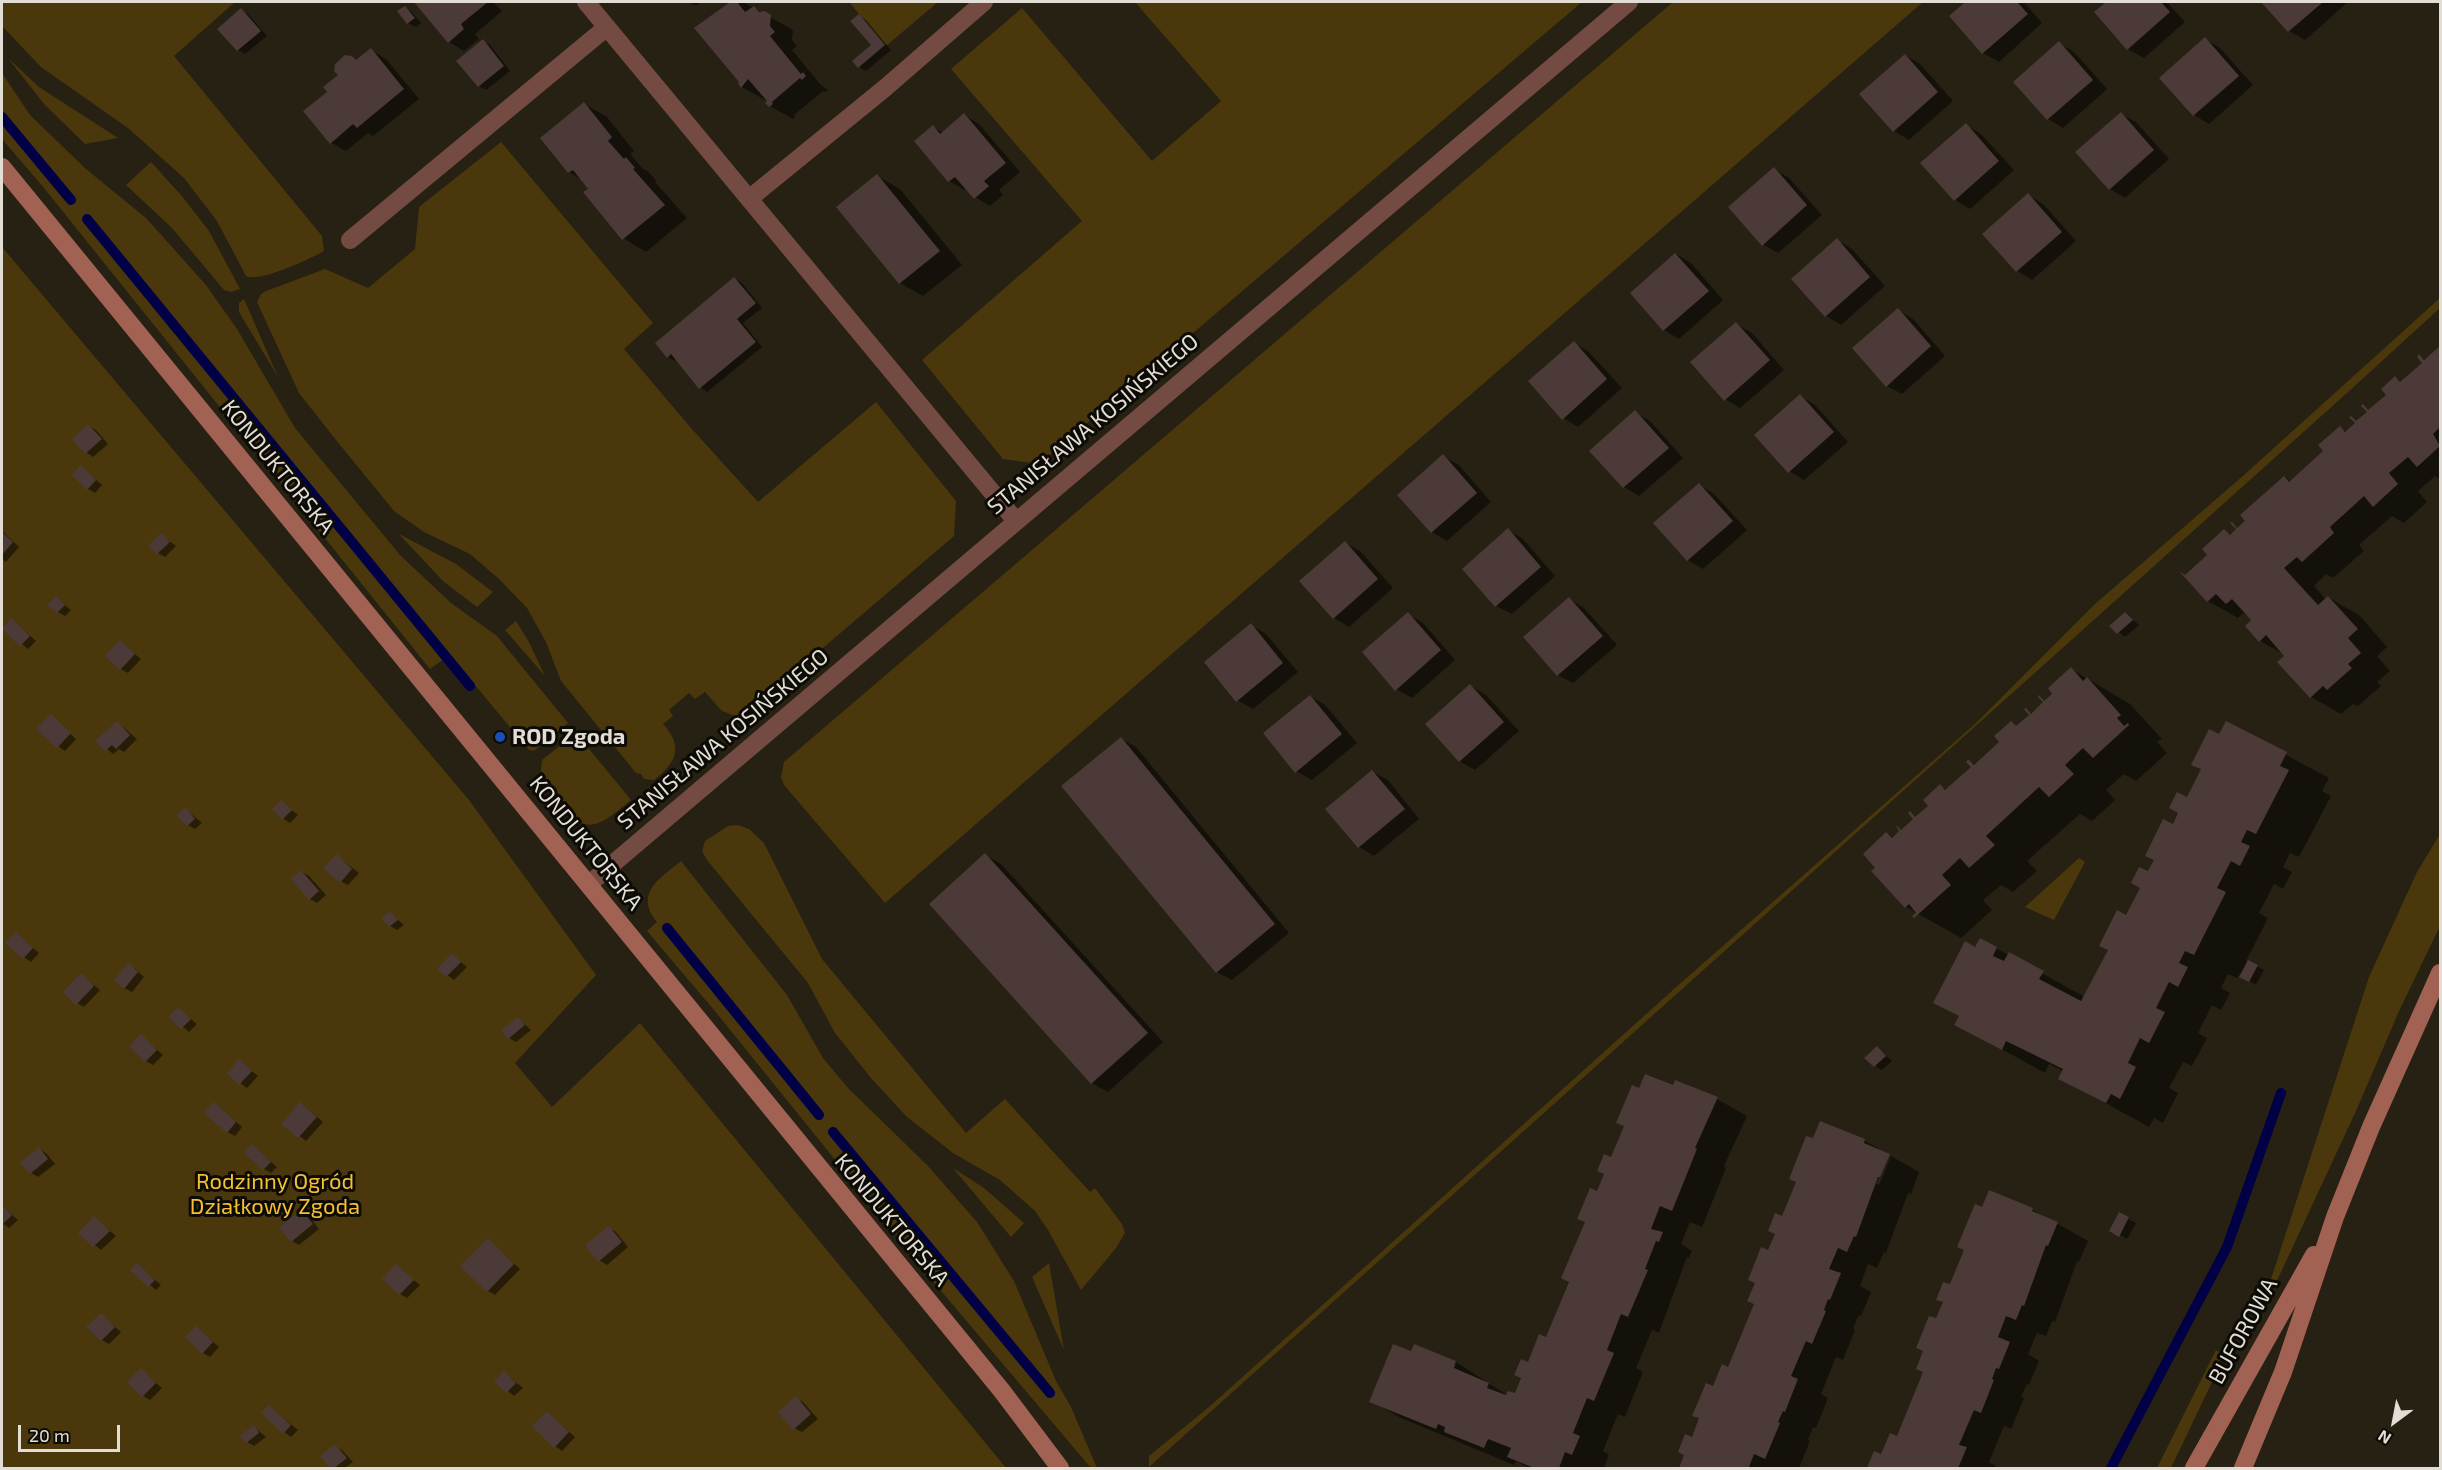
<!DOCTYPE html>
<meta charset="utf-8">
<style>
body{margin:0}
#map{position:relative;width:2442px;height:1470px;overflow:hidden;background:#272113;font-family:"Exo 2",sans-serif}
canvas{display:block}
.frame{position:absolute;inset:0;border:3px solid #e2ded5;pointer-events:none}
.north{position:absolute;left:2364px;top:1392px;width:60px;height:60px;-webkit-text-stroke:4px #0d0b06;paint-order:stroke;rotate:212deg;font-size:16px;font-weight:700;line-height:24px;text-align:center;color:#e2ded5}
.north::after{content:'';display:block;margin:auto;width:21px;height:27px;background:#e2ded5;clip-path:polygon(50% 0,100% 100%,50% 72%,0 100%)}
.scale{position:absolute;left:18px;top:1425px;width:102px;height:27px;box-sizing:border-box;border:3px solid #e2ded5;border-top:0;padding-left:8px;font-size:18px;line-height:21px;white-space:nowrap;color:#e2ded5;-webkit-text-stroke:4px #0d0b06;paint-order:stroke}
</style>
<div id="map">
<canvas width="2442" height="1470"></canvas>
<div class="frame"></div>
<div class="north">N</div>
<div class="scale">20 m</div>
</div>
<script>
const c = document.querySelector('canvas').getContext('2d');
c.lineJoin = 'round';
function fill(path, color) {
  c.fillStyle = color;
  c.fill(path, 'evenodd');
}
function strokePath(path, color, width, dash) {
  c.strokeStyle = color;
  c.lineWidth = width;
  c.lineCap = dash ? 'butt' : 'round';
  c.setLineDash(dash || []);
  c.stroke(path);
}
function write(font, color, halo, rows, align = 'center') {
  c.font = font + ' "Exo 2",sans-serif';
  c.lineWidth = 6;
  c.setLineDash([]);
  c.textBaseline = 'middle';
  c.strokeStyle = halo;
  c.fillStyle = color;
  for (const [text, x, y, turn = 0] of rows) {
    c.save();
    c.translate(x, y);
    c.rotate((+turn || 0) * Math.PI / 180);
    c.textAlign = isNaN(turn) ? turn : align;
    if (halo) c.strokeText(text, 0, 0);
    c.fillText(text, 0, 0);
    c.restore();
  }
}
const green = new Path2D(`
 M2,2h233l-61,54 148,180 2,15c-14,8 -65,32 -78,25l-29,-55 -33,-43 -56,-50 -87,-61 -39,-41z
 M849,2h89l-52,44z
 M1135,2h447l-543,462 -36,-5 -81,-99 160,-139 -131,-152 71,-61 130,153 69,-60z
 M1673,2h250l-1038,901 -101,-118 -3,-8 3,-15z
 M8,58l31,29 79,51 -33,6 -41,-40z
 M2,73l28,42 56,54 60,49 60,67 31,44 58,99 105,127 51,48 46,33 71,87 -34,28 -5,-1 -79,-95 -20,14 -386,-481 -42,-49z
 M501,142l152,181 -29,26 67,79 67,74 118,-100 80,99 -2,35 -213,182 -19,-7 -17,-19 -10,7 -6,-6 -20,17 4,6 -10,8c21,23 13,39 -9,56l-10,-1 -3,-5 -5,-1 -75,-92 -15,-39 -19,-34 -28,-29 -29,-25 -46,-22 -30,-21 -58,-71 -37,-47 -42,-91 4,-8 5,-3 59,-22 43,19 47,-39 4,-42z
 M151,162l30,33 28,36 31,58 -9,3 -7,-2 -52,-62 -46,-43z
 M2,247l467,553 127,175 -81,88 37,44 88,-84 366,445h-1004z
 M2440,298v10l-93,85 -1198,1074v-11l60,-49 465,-418 301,-265 120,-120 149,-129z
 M244,299l34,78 -39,-65v-9z
 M399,534l57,30 37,28 -16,15 -34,-26z
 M516,621l13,21 16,34 -40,-46z
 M576,733l55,67c-26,21 -43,40 -70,6 -4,-5 -11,-12 -14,-18 -3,-6 -1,-11 -6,-17l1,-11z
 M738,825l11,4 15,14 58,116 144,174 39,-34 85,93 5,-4 27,36 3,9 -9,15 -35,42 -33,-60 -13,-19 -35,-31 -47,-27 -47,-37 -35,-38 -36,-45 -27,-50 -101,-123 -5,-9 3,-10 23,-15z
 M2440,834v92l-40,83 -44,102 -81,174 -5,-3 99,-305 48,-105z
 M2079,858l6,4 -31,58 -29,-13z
 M681,861l106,134 36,63 25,30 80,78 49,56 37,59 42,100 15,26 26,61h-6l-149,-176 -228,-282 -67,-79 10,-9c-23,-29 2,-43 24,-61z
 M953,1168l31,20 40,35 -13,14z
 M1049,1263l15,87 -32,-73z
 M2216,1350l6,4 -9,26 -42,88h-14z`);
const shadow = new Path2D(`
 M416,2h77l9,9 -27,23 4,5 -15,12 -15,-9z
 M688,2h13l-5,4z
 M732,2h11l50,28 -1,10 5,6 -5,4 28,34 8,6 -2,2 -3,-1 -29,24 1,2 -2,2 -23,-13 -4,-8 -1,2 -23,-13 -2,-3 2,-2 -46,-54z
 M1967,2h57l18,21 -43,39 -16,-9 -32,-37z
 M2108,2h59l18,20 -41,36 -16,-9 -32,-37z
 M2263,2h85l-43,38 -16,-9z
 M405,8l7,4 9,11 -5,4 -8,-4 -9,-11z
 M241,10l7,4 19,22 -22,18 -7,-4z
 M859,16l7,4 25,30 -25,21 -7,-4 14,-22z
 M2205,39l15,9 33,37 -44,39 -15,-9z
 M483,41l7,4 20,26 -24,19 -7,-4 -21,-24z
 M2059,43l15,9 33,37 -44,39 -15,-9z
 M371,50l15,9 33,40 -46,37 -5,-3 -22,18 -16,-9 -1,-50 11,-17z
 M1905,55l15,9 33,37 -44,39 -15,-9z
 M584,104l23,13 27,34 -4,3 12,14 7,4 7,9 -1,1 32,36 -41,34 -23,-14 -41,-58 -13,-8z
 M2121,114l15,8 33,37 -44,39 -15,-9z
 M964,115l15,9 41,48 -21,18 4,5 -13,11 -15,-9 -9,-9 -1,2 -16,-9 -16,-54 10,6z
 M1966,125l15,9 33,36 -44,39 -15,-9z
 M1774,169l15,9 33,37 -44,38 -16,-9z
 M877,176l23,13 62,76 -39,31 -23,-13 -62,-75z
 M2028,195l15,9 33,37 -44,39 -15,-9z
 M1837,240l15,9 33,37 -44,39 -15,-9z
 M1676,254l15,9 32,37 -44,39 -15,-9z
 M735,279l7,4 20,25 -19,15 19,24 -55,45 -7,-5 -23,-28 -2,2 -7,-4z
 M1898,310l15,9 32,37 -43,38 -15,-8z
 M1736,324l16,9 32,37 -44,38 -15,-9z
 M1574,343l15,9 33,36 -44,39 -15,-9z
 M2440,348v131l-5,-3 -17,15 9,11 -23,21 -12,-7 -33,29 5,6 -31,27 -7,-4 -12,12 12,14 3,-2 30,17 28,32 -10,9 13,15 -13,11 4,4 -23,20 -5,-2 -12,10 -30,-17 -24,-41 -27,-15 -9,-23 -8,-5 -5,5 -30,-17 1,-46 15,-24 7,4 16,-14 37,-44 7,5 34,-31 15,-23 7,4 41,-37 7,-17 7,4 22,-19 -5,-7 7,4z
 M1800,396l15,9 33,37 -44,38 -15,-9z
 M1635,412l15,9 33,37 -44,38 -15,-9z
 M89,426l7,4 12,14 -15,13 -7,-5z
 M1443,456l16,9 32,37 -44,39 -15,-9z
 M81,467l21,18 -7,8 -7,-4z
 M1699,485l15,9 33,36 -44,39 -15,-9z
 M1508,530l15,9 32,37 -43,38 -16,-8z
 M2,531l17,16 -13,15 -4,-3z
 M161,535l15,11 -11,11 -7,-4z
 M1345,543l15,8 33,37 -44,39 -15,-9 -33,-37z
 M56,598l15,12 -6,6 -7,-4z
 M1569,599l15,9 33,37 -44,38 -15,-8z
 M2125,613l14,12 -14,12 -14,-11z
 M1408,614l15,9 32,37 -43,38 -16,-9z
 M11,619l25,22 -8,8 -25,-21z
 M1251,625l15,9 32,38 -45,37 -16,-9z
 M120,642l21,17 -13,14 -7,-4z
 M2071,669l59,35 32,35 -5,3 10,11 -31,28 -12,-7 -18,16 9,10 -23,21 -12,-7 -53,47 10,10 -24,21 -12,-7 -18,15 9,10 -31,28 -55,-31 -28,-39 9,-34 7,4 36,-32 10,-20 7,4 26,-23 -4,-6 7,4 25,-23 10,-19 7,4 37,-33z
 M1471,686l15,9 33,36 -44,39 -16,-9z
 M1310,696l15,9 32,38 -45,37 -16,-9z
 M56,721l20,18 1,-1 -12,13 -7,-5z
 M117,722l20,17 -13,13 -5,-3 -6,5 -15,-13z
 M2226,723l103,55 -7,13 9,5 -32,61 -9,-4 -7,14 9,5 -9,17 -9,-5 -15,29 9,5 -22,43 18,9 -8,15 -17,-10 -2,3 -9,-4 -7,14 9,5 -9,17 -9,-5 -14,28 9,5 -15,28 -9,-4 -14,26 9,5 -15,30 -9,-5 -5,9 -89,-49 3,-7 -14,-7 -4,9 -89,-49 4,-7 -25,-15 46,-62 104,57z
 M1121,739l15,8 153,186 -57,47 -15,-8z
 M1373,772l15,8 31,39 -45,37 -15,-9z
 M281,802l17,13 -8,8 -8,-5z
 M185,809l17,14 -7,6 -7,-4z
 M985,855l16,9 162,178 -55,50 -16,-9 -161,-179z
 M337,856l22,17 -11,12 -8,-4z
 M302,872l7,4 17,19 -9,8 -7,-4z
 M390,913l14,12 -7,5 -7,-4z
 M16,934l23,19 -8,9 -7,-5z
 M452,955l15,12 -13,13 -15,-11z
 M135,969l9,8 -12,15 -8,-4z
 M81,975l19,15 -16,17 -7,-4z
 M178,1009l19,15 -8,8 -18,-15z
 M518,1018l13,12 -15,12 -7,-4z
 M141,1036l22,19 -10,10 -7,-4z
 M1877,1048l15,13 -10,9 -7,-4z
 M239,1061l19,15 -11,12 -7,-5z
 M1676,1082l41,17 30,17 -23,50 2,2 -24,59 -12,-5 -9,22 11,7 -3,7 -2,-1 -28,76 -7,-3 -16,38 7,4 -18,45 -7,-3 -15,37 6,4 -5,13h-75l-13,-7 -2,4 -113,-47 -30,-17 41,-48 3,-7 41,16 51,33h9l13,-31 18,-25 23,-57 16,-59 -7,-4 19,-26 42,-103 34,-3z
 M214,1104l28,23 -7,9 -8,-4z
 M307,1108l16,14 -17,19 -23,-18z
 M1821,1123l44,18 25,14h-2l-12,29 3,1 12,-29 28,16 -8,22 -3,-1 -22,60 -2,-1 -7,16 -9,-4 -8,22 11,6 -10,24 -2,-1 -6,13 2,2 -12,30 -7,-3 -15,37 7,4 -12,30 -3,-1 -5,13 2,1 -11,27h-118l32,-80 16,-19 27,-65 13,-52z
 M252,1146l25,21 -6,6 -7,-4z
 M39,1149l7,4 9,11 -17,13 -7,-4 -9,-10z
 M1990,1192l43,18 55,31 -9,21 -2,-1 -22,61 -3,-1 -6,15 -9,-3 -9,21 11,7 -10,24 -2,-1 -6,13 3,1 -13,31 -7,-3 -15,36 7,4 -1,2h-126l6,-15 7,3 15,-18 27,-65 13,-53 7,-17 -6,-4 13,-13z
 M2,1206l16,14 -9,8 -7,-5z
 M301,1211l7,4 11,14 -20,16 -7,-4z
 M2119,1214l17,9 -9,16 -16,-9z
 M95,1218l21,18 -15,14 -21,-17z
 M609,1228l7,4 12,15 -21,18 -8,-5z
 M488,1240l32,29 -25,26 -7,-4z
 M138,1265l23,20 -5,5 -24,-20z
 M396,1266l24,19 -13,13 -7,-4z
 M101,1315l20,17 -12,12 -7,-4z
 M197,1328l22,19 -9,10 -7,-4z
 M141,1370l21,18 -12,12 -7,-4z
 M504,1373l19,15 -9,8 -18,-15z
 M796,1398l7,4 15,17 -16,13 -8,-4z
 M270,1407l28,23 -7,7 -7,-5z
 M548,1413l27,24 -13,14 -7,-5z
 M254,1427l12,10 -12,9 -7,-4z
 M335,1446l7,4 11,12 -8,6h-13l-10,-11z`);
const stream = new Path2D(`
 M2,117l69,83
 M87,219l383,467
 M667,928l152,187
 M833,1132l217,261
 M2111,1468l116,-221 54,-154`);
const building = new Path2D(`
 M414,2h74l-27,22 3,5 -16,14z
 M730,2h7l8,10 9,-6 5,6 6,-1 6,4 -1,11 5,6 -5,4 31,38 2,-2 3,4 -4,4 -2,-2 -28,24 1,2 -4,3 -4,-4 2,-2 -19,-22 -7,9 -3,-5 1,-1 -45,-54z
 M1965,2h52l11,12 -46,40 -33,-38z
 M2106,2h55l9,10 -43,38 -33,-38z
 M2261,2h62l-35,30z
 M405,6l10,12 -8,6 -10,-13z
 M241,8l20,23 -24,20 -20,-22z
 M859,14l26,31 -27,23 -6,-7 19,-16 -21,-24z
 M2205,37l34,39 -46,40 -34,-38z
 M483,39l21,27 -26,21 -22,-26z
 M2059,41l34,39 -46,40 -34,-38z
 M371,48l33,41 -47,39 -4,-4 -23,20 -27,-33 24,-19 -4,-5 15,-12 -4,-4 1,-7 10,-9 7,1 4,4z
 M1905,54l33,38 -45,40 -34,-38z
 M584,102l28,35 -4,4 16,18 2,-2 9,11 -2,1 32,36 -43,35 -39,-48 5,-3 -15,-19 -5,3 -28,-35z
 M2121,112l33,38 -45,40 -34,-38z
 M964,113l42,50 -22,18 5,5 -15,13 -19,-22 -7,5 -34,-41 19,-16 7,9z
 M1966,123l33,38 -45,40 -34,-38z
 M1774,167l33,38 -45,41 -34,-39z
 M877,174l63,77 -41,33 -63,-77z
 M2028,193l34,39 -46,40 -34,-38z
 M1837,238l33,39 -45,40 -34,-38z
 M1675,253l34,38 -46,40 -33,-38z
 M734,277l22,26 -19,16 19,23 -57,47 -28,-35 -4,4 -12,-15z
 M1898,308l33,38 -45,41 -34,-39z
 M1736,322l34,38 -46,41 -34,-39z
 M1574,341l33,38 -45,41 -34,-39z
 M2440,346v81l-7,7 7,12 -23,21 -9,-10 -19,16 9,11 -25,23 -9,-11 -34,31 4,6 -32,29 -5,-5 -13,11 34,37 10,-9 30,33 -10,9 13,15 -13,11 4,4 -25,22 -4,-4 -13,12 -33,-36 7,-6 -18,-21 -7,7 -14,-16 6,-6 -19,-21 -6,5 -10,-10 -9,8 -28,-31 6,4 22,-20 -5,-6 22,-20 6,6 6,-6 -6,-6 2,-1 5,6 8,-7 -5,-6 44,-39 5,6 34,-31 -5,-6 22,-19 5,6 10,-9 -6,-6 2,-1 5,5 11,-9 -6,-6 2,-2 5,6 18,-15 -5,-6 14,-13 5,6 22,-19 -5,-6 2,-3 5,6z
 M1800,394l34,38 -46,41 -34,-38z
 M1635,410l34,38 -46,40 -34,-37z
 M88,424l14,15 -17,15 -13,-15z
 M1443,454l34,39 -46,40 -34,-38z
 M81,465l15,15 -9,10 -15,-15z
 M1699,483l34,38 -46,40 -34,-38z
 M1508,528l33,39 -46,40 -33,-38z
 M2,532l11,10 -11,13z
 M161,533l9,9 -13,12 -9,-8z
 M1345,541l33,38 -45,40 -34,-38z
 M56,596l9,9 -8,8 -10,-8z
 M1569,597l34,39 -46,40 -34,-39z
 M1408,612l33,38 -46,41 -33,-39z
 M2125,612l8,8 -16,14 -8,-8z
 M11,618l19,18 -10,10 -18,-17z
 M1251,623l32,40 -47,39 -32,-40z
 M120,640l15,14 -15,16 -15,-14z
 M2071,667l12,14 4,-4 34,38 -4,3 7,8 4,-3 1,2 -36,33 -10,-10 -18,17 9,9 -25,23 -10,-10 -53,49 9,9 -26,23 -9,-10 -18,17 9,10 -37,33 -2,-2 4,-3 -7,-9 -4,4 -34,-37 4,-3 -12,-14 23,-22 6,6 7,-7 -4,-7 6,6 12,-11 -5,-6 2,-2 5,6 13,-11 -5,-6 17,-16 5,6 26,-23 -5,-5 2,-3 6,6 25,-23 -5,-6 17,-15 5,5 13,-11 -5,-6 2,-1 5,6 12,-12 -5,-5 1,-2 5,6 8,-7 -4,-6z
 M1470,684l34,38 -45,40 -34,-38z
 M1310,695l32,39 -47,39 -32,-40z
 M51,714l20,19 -14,15 -21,-19z
 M117,721l13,14 -14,14 -4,-4 -7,6 -10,-10z
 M2226,721l61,31 -7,14 9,4 -33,64 -9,-4 -6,12 9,4 -10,20 -9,-5 -14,27 9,4 -32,63 -9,-4 -6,12 9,4 -10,20 -9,-5 -13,26 9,4 -16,31 -9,-5 -12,25 8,4 -16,32 -9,-5 -5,9 -48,-24 5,-10 -57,-28 -4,9 -48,-25 5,-9 -26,-13 32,-62 10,6 5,-9 17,9 -4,9 11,5 5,-9 35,19 -5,8 42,22 27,-51 -9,-4 18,-36 9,5 14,-27 -9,-5 8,-16 9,4 6,-11 -9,-4 18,-37 10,5 5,-11 -9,-5 8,-16 10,5 14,-28 -10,-4 18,-36 10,5z
 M1121,737l154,187 -59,49 -155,-187z
 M1372,770l33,39 -47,39 -33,-39z
 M281,800l11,10 -10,10 -10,-11z
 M185,807l10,12 -8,7 -11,-11z
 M985,853l163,180 -57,51 -162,-180z
 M337,854l15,15 -12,14 -17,-15z
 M301,870l18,21 -10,9 -18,-21z
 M390,911l8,9 -9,7 -8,-9z
 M16,932l17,16 -10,11 -18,-16z
 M452,953l9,9 -15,15 -9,-8z
 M2248,960l10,5 -9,17 -10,-5z
 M128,963l10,9 -14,17 -10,-9z
 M81,973l13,13 -18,19 -13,-13z
 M178,1007l13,12 -10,10 -13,-12z
 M518,1017l7,8 -17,14 -7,-9z
 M141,1034l16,16 -12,12 -16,-16z
 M1877,1046l9,10 -12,11 -10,-9z
 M239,1059l13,12 -13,14 -12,-12z
 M1645,1074l28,11 2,-5 43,17 -23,51 2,1 -25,62 -12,-5 -9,23 12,3 -4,10 -3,-1 -11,28 3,1 -20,47 -7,-3 -14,36 7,3 -20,48 -7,-3 -14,35 7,3 -8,19 -7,-3 -6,16h-25l-27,-11 4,-9 -23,-9 -4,9 -40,-16 1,-5 -7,-3 -2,5 -67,-27 24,-58 18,7 3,-7 42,17 -2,7 35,15 -2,5 19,7 2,-4 7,2 6,-15 -7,-3 7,-16 7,3 11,-28 7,3 23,-55 -8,-4 24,-56 -8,-3 13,-31 7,3 7,-17 -7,-3 7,-17 7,3 13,-31 -8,-3 16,-38 7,3z
 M214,1102l22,20 -9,11 -23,-20z
 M300,1102l17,15 -19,21 -17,-14z
 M1820,1121l45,18 -1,4 26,11 -10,23h-2l-22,60 -2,-1 -7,16 -9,-4 -9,21 12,4 -11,27 -2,-1 -4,11 2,1 -14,33 -6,-3 -15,35 7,3 -13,33 -2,-1 -5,11 2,1 -15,36 -11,-5 -5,13 3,1h-73l5,-13 -6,-3 7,-18 7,3 7,-19 -7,-2 14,-33 7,3 9,-22 6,3 26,-63 -7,-3 8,-18 -7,-3 13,-33 7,3 7,-16 -7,-3 7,-18 7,3 14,-34 -7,-3 17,-43 7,2z
 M252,1144l19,18 -8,8 -19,-17z
 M39,1147l9,12 -18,15 -10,-11z
 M1989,1190l44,18 -1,3 26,11 -10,24 -2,-1 -22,61 -2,-1 -6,15 -10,-4 -8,21 12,5 -11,27 -3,-1 -4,11 2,1 -13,33 -7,-3 -15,35 8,2 -9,21h-91l7,-17 7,3 9,-21 7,3 26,-64 -7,-3 7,-18 -7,-3 13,-32 7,2 7,-16 -7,-2 7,-18 7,2 14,-34 -7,-3 18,-43 7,3z
 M2,1205l10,10 -10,10z
 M301,1210l12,14 -22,18 -12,-15z
 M2119,1212l10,5 -10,20 -10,-6z
 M94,1216l16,15 -17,16 -15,-14z
 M609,1226l13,16 -24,20 -13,-17z
 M488,1238l26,26 -27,28 -27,-26z
 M137,1263l18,17 -7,7 -18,-17z
 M396,1264l18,16 -15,15 -17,-16z
 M101,1313l14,14 -14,14 -15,-14z
 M196,1326l17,16 -11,12 -17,-17z
 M141,1368l15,15 -14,14 -15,-15z
 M504,1371l12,12 -10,10 -12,-12z
 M796,1396l15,18 -18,16 -15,-18z
 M269,1405l22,20 -8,9 -22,-21z
 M547,1411l22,21 -15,16 -22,-22z
 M254,1425l5,8 -13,10 -6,-7z
 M335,1444l12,14 -13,10h-4l-10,-12z`);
const street = new Path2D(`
 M586,2l430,519
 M750,198l135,-110 99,-86
 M350,240l257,-213
 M589,884l1040,-882`);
const secondary = new Path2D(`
 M2,167l1000,1224 58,77
 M2194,1468l120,-213
 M2243,1468l40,-96 52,-155 36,-90 69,-154`);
const markers = [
 [500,737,6,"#1a4fb4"]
];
const streetNames = [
 ["STANISŁAWA KOSIŃSKIEGO",1093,424,-40],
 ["KONDUKTORSKA",278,467,51],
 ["STANISŁAWA KOSIŃSKIEGO",723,739,-40],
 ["KONDUKTORSKA",586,843,51],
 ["KONDUKTORSKA",892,1220,50],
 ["BUFOROWA",2243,1331,-61]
];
const poiNames = [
 ["ROD Zgoda",512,737]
];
const parkNames = [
 ["Rodzinny Ogród",275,1182],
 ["Działkowy Zgoda",275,1207]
];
fill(green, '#4a380c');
fill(shadow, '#0007');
strokePath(stream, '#010046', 10);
fill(building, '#4b3a37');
strokePath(street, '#734b43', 18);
strokePath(secondary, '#a16254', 18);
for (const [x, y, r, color] of markers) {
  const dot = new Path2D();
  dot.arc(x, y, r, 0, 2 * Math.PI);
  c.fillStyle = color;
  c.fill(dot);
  strokePath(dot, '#0d0b06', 2);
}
write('22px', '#e2ded5', '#0d0b06', streetNames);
write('bold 22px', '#e2ded5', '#0d0b06', poiNames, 'left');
write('22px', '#f5c033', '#0d0b06', parkNames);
</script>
